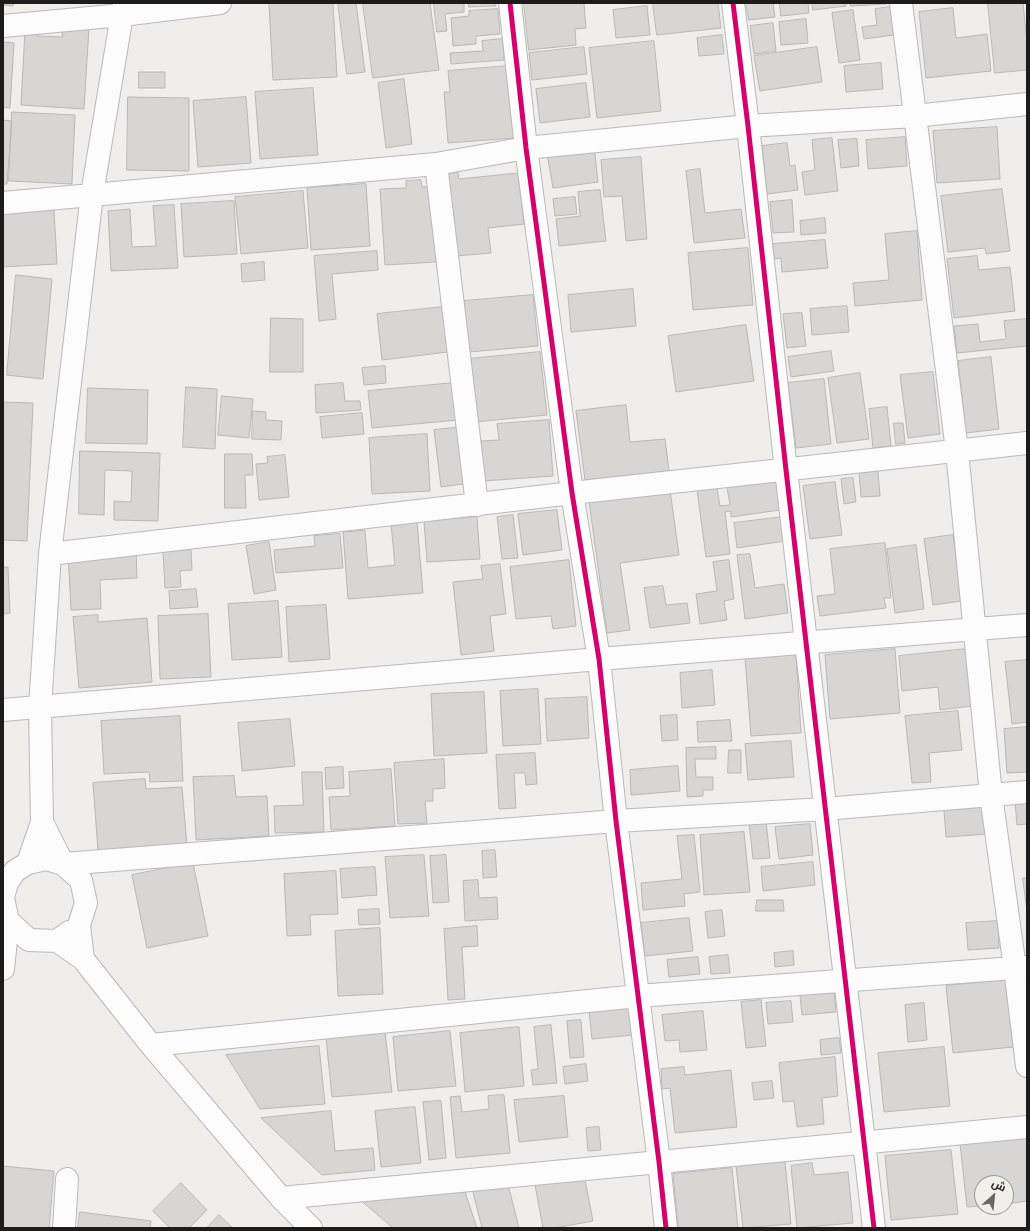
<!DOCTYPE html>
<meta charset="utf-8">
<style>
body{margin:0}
#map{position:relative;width:1030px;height:1231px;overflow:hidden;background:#f0eeeb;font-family:Commissioner,Cairo,sans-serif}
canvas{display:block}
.frame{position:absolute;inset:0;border:4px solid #1d1c1a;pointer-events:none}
.north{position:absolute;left:974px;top:1175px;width:40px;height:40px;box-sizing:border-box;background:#f2eee9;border:1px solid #9d9a96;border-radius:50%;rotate:27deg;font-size:11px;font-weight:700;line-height:16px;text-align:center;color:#1d1c1a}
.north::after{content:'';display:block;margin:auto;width:14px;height:18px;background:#676663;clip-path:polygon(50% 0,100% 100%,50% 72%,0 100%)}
</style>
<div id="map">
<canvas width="1030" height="1231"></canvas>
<div class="frame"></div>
<div class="north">ش</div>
</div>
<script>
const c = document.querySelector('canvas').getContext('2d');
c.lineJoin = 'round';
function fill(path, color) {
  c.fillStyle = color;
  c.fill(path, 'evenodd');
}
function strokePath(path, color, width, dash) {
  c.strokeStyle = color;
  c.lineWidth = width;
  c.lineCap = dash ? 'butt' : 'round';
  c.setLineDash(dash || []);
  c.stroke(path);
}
const building = new Path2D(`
 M3,3h11l-1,3 -10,-1z
 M281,3h52l4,74 -64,3 -4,-76z
 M338,3h18l9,69 -18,2z
 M363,3h67l9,67 -66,8z
 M434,3h30v9l-19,2 2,17 -10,1z
 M469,3h26l1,3 -27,1z
 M524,3h60l2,25 -11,1 1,16 -47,5z
 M653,3h65l3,25 -64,7z
 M746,3h27l2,14 -26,3z
 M780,3h28l1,10 -28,3z
 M812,3h34v3l-33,4z
 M850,3h37v1l-36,2z
 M988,3h35l4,39v28l-32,3z
 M647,6l3,29 -34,3 -3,-28z
 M891,7l3,28 -30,4 -2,-12 15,-2 -2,-16z
 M953,8l3,30 31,-4 4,37 -65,7 -7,-66z
 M498,9l2,25 -24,2v8l-23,2 -2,-28 18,-2v-5z
 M853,10l7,50 -21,3 -7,-50z
 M806,19l2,24 -27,2 -2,-23z
 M773,23l3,28 -22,3 -4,-28z
 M62,26l27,2 -5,81 -63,-4 4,-75 12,1v5l25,1z
 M722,35l2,19 -25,2 -2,-18z
 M503,39l1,21 -53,4 -1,-11 33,-2 -1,-10z
 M654,41l7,70 -64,7 -8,-70z
 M3,42l11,1 -4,65 -7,-1z
 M584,47l3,27 -55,6 -3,-27z
 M817,47l5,35 -62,9 -6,-35z
 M881,63l2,26 -37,3 -2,-26z
 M508,66l6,72 -66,5 -4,-51h6l-2,-21z
 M139,72h26v16h-26z
 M404,79l8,65 -26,4 -8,-65z
 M586,83l4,34 -50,6 -4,-34z
 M313,88l5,67 -58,4 -5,-67z
 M128,97l61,1v73l-62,-1z
 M246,97l5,66 -53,4 -5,-66z
 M12,112l63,3 -3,69 -63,-3z
 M3,120l9,1 -5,63h-4z
 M997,127l3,52 -63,4 -4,-52z
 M905,137l2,29 -39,3 -2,-29z
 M832,138l6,53 -33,4 -3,-23 13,-2 -3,-30z
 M857,139l2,27 -18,2 -3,-28z
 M787,143l3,23 5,-1 3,25 -31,4 -5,-48z
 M594,146l4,36 -45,6 -6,-35z
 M641,157l6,82 -21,2 -4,-45 -18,1 -3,-37z
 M700,169l5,44 36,-4 4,29 -51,5 -8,-72z
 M458,173l1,6 59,-6 6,51 -36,4 3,25 -35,3 -9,-82z
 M421,180l1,7 9,-1 5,76 -51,3 -5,-76 26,-1v-7z
 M366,184l4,62 -59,4 -4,-62z
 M1002,189l8,62 -24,3 -1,-6 -37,4 -7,-56z
 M600,190l6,51 -47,5 -3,-27 24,-3 -2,-24z
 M303,191l5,57 -67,6 -6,-57z
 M575,197l2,17 -22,2 -2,-17z
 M792,200l2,32 -21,1 -3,-31z
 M234,201l3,53 -53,3 -3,-53z
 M174,205l4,63 -67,3 -3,-60 22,-2 2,38 24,-1 -3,-40z
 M54,209l3,55 -54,3v-56z
 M825,218l1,15 -25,2 -1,-14z
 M917,231l5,69 -67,6 -2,-23 36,-3 -4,-46z
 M825,240l3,28 -46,4 -1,-14 -7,1 -1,-15z
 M748,248l5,57 -60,5 -5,-57z
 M377,251l1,19 -46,4 4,45 -17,2 -5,-65z
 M977,256l2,14 31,-3 5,44 -61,7 -7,-59z
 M264,262l1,18 -23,2 -1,-18z
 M16,275l36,4 -9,100 -36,-4z
 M633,289l3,37 -65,6 -3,-37z
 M533,295l5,51 -69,6 -5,-51z
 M847,306l2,26 -37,3 -2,-26z
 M443,307l5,45 -66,8 -5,-46z
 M802,313l4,33 -19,2 -4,-34z
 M271,318l32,1v53h-33z
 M1027,319v27l-70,7 -3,-27 24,-2 2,18 26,-3 -2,-18z
 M746,325l8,56 -78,11 -8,-56z
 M831,351l3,20 -43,6 -3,-20z
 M540,352l7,63 -72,7 -7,-63z
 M991,357l8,72 -33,4 -8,-72z
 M385,366l1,17 -22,2 -2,-17z
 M933,372l7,62 -32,4 -8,-63z
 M860,373l9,66 -32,4 -9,-65z
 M824,379l7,65 -35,4 -8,-65z
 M343,383l2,18h15l1,9 -45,3 -1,-28z
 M454,383l4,37 -86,8 -4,-37z
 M186,387l31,2 -2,60 -32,-2z
 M88,388l60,2 -1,54 -61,-1z
 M222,396l31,3 -4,39 -31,-3z
 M3,402l30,1 -6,138 -24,-1z
 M626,405l4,37 35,-3 4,32 -84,9 -9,-69z
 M887,407l4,39 -18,2 -4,-39z
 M253,411l13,1v8l16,1 -1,19 -29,-1z
 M362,413l2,21 -42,4 -2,-21z
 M549,420l4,56 -70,5 -2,-40 18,-1 -2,-16z
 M894,423h9l2,20 -9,1z
 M464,427l6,56 -29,4 -7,-57z
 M427,434l3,57 -58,3 -3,-56z
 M80,451l80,2 -2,68 -44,-1v-19l17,1 1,-31 -27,-1 -1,45 -25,-1z
 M225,454h27l1,21h-8l1,33h-21z
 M285,455l4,42 -30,3 -3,-36 12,-1 -1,-6z
 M878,471l2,25 -19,1 -2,-24z
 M853,478l3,24 -12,2 -3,-25z
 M777,481l3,29 -49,7v-6l-6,1 5,42 -24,3 -9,-67 20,-3 3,19 10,-1 -3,-18z
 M835,482l7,53 -32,4 -7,-53z
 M670,490l9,65 -59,8 10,67 -23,3 -18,-132z
 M557,510l5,40 -39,5 -5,-41z
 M513,515l5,43 -16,1 -5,-42z
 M477,517l3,42 -53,3 -3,-41z
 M783,517l3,24 -49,7 -3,-25z
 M417,522l6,71 -75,6 -5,-67 22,-2 3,38 27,-3 -4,-41z
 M340,534l3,34 -67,5 -2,-23 41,-4 -1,-10z
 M953,535l9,66 -29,4 -9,-66z
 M269,542l7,48 -22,4 -8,-48z
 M885,543l6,55h-7l2,10 -66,8 -3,-20 18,-2 -5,-45z
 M916,545l8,64 -29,4 -8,-64z
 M136,549l1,29 -37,2 1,29 -30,1 -3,-58z
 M191,550l1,20 -12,1 1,16 -16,1 -2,-36z
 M750,554l5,34 29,-4 4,29 -43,6 -8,-64z
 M569,560l7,66 -23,3 -2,-13 -35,3 -6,-52z
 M729,560l5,39 -10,2 3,19 -27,4 -4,-30 21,-3 -4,-29z
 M500,564l6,50 -16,2 4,35 -33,4 -8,-73 30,-3 -2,-13z
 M3,567h5l2,46 -7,1z
 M663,586l3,19 21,-2 3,20 -40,5 -6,-40z
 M196,589l2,18 -28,2 -1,-18z
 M278,601l4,56 -50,3 -4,-56z
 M326,605l4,54 -41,3 -3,-55z
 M208,614l3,63 -51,2 -2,-63z
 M98,615v7l49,-4 5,64 -73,6 -6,-71z
 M895,649l5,64 -70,6 -5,-64z
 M967,649l5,57 -32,4 -2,-23 -36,4 -3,-35z
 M796,654l5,79 -50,3 -6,-78z
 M1027,660v62l-15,2 -7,-62z
 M712,670l3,35 -33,3 -2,-35z
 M538,689l3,55 -38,2 -3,-55z
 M484,692l3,61 -53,3 -3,-62z
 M587,697l2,41 -42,3 -2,-42z
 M958,711l4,39 -33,3 2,29 -19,1 -7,-67z
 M677,715l1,25 -16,1 -2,-25z
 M180,716l3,65 -33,1 -1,-10 -45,2 -3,-53z
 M290,719l5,47 -53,5 -4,-48z
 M730,720l2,21 -34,1 -1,-20z
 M1027,727v45l-20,1 -3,-44z
 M791,741l3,36 -46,3 -3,-36z
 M716,747v12h-21l1,18h17v13h-10v6l-16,1 -1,-49z
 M729,750h12v23h-13z
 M535,753l2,31 -11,1 -1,-12h-11l2,35 -17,1 -3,-54z
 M444,759l1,29 -12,1v12h-8l2,22 -29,1 -4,-61z
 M678,766l2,25 -49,4 -1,-25z
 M343,767l1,21 -18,1 -1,-21z
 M391,769l4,57 -64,4 -2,-33 21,-1 -1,-24z
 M302,772h20l2,60 -49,1 -1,-27 29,-1z
 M234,776l2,21 31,-1 2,40 -73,4 -3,-63z
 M145,779l1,10 36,-2 5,58 -89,6 -5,-68z
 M1027,801v23l-10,1 -2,-23z
 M986,807l2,27 -42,3 -2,-26z
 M766,821l4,37 -17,1 -4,-36z
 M810,824l3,31 -34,4 -4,-32z
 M744,832l6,60 -46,3 -4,-60z
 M694,835l6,57 -16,2 1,12 -42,4 -2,-27 41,-4 -5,-43z
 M495,850l2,27 -14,1 -1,-27z
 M424,855l5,61 -39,2 -5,-61z
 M446,855l3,47 -16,1 -3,-47z
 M813,862l2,23 -52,6 -2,-24z
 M193,863l15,73 -61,12 -15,-73z
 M375,867l2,28 -35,3 -2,-29z
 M336,871l2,43 -28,1 1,20 -24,1 -3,-62z
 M1023,878h4v33z
 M478,880l1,18 18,-1 1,22 -33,2 -2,-40z
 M757,900h26l1,11h-28z
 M379,909l1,15 -21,1 -1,-15z
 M722,910l3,26 -17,2 -3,-26z
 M689,918l4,33 -48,5 -4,-33z
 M998,921l1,27 -31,2 -2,-27z
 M477,926l1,20 -16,1 3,52 -17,1 -4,-71z
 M380,928l3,66 -45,2 -3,-65z
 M793,951l1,14 -19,2 -1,-14z
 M728,955l2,18 -19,1 -2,-17z
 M698,957l2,17 -31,3 -2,-17z
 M1006,980l7,67 -60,6 -7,-67z
 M834,991l2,21 -34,3 -2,-20z
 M761,1000l5,46 -20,2 -5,-46z
 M791,1001l2,21 -25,2 -2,-21z
 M924,1003l3,37 -19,2 -3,-37z
 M630,1007l3,28 -41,4 -3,-28z
 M703,1011l4,39 -27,2 -1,-12 -14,1 -3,-26z
 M581,1020l3,37 -14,1 -3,-37z
 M551,1025l6,58 -24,2 -2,-15 7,-1 -4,-42z
 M519,1027l5,59 -59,6 -5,-59z
 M450,1031l6,55 -58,5 -5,-54z
 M385,1032l7,60 -60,5 -6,-59z
 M839,1038l2,15 -20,2 -1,-15z
 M319,1046l6,58 -65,5 -34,-54z
 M944,1047l6,59 -66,6 -6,-59z
 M835,1057l3,39 -16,2 2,26 -27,3 -3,-26 -11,1 -4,-39z
 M586,1064l2,17 -23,3 -2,-17z
 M684,1067l1,8 46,-5 6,57 -62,6 -5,-45 -8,1 -1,-20z
 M772,1081l2,17 -20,2 -2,-17z
 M504,1095l6,58 -54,5 -6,-61 10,-1 2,16 27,-3 -1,-13z
 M564,1096l4,41 -49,5 -5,-42z
 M441,1101l5,57 -17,2 -6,-58z
 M415,1107l6,56 -40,4 -6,-56z
 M331,1111l4,40 38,-3 2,22 -53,5 -61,-57z
 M599,1127l2,23 -13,1 -2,-23z
 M1026,1137l1,14v50l-21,3v-21h-24v23l-15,1 -7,-63z
 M951,1150l7,64 -67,6 -6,-64z
 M785,1161l6,63 -48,4 -7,-62z
 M812,1163l2,12 34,-3 5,51 -56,5 -6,-62z
 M3,1166l51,5 -5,57h-46z
 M732,1168l6,60h-60l-5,-54z
 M584,1175l9,46 -38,7h-12l-8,-43z
 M181,1183l26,27 -18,18h-19l-17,-17z
 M508,1184l11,44h-37l-9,-36z
 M463,1186l14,42h-84l-35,-30z
 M80,1212l71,9 -1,7h-72z
 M219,1215l14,13h-26z`);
const minor = new Path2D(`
 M510,3l16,145 46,345 27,166 17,162 43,341 7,66
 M733,3l15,123 38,344 88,758
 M901,3l56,448 34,344 24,173 12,98
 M3,26l119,-11 98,-12
 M436,164l41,341
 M3,203l433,-39 90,-16 222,-22 167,-10 112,-12
 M50,554l522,-61 455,-50
 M3,710l596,-51 428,-34
 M42,822l21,42 553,-43 209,-12 202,-17
 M28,863l14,-41 -2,-115 10,-153 42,-360 32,-191
 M3,897l4,-14 8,-12 13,-8 18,-4 17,5 18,16 5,23 -7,22 4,34
 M3,898l5,23 21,19 28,1 12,-9
 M57,941l26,18 68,86 130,153 30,30
 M3,969l5,-48
 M151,1045l487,-49 389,-29
 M281,1198l746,-71
 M64,1228l3,-49`);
const cycleway = new Path2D(`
 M510,3l16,145 46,345 27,166 17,162 43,341 7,66
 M733,3l15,123 38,344 88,758`);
fill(building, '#d7d6d3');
strokePath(building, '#b9b8b5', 1);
strokePath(minor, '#bab9b7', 24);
strokePath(minor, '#fdfcfc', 22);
strokePath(cycleway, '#d6006c', 5);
</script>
